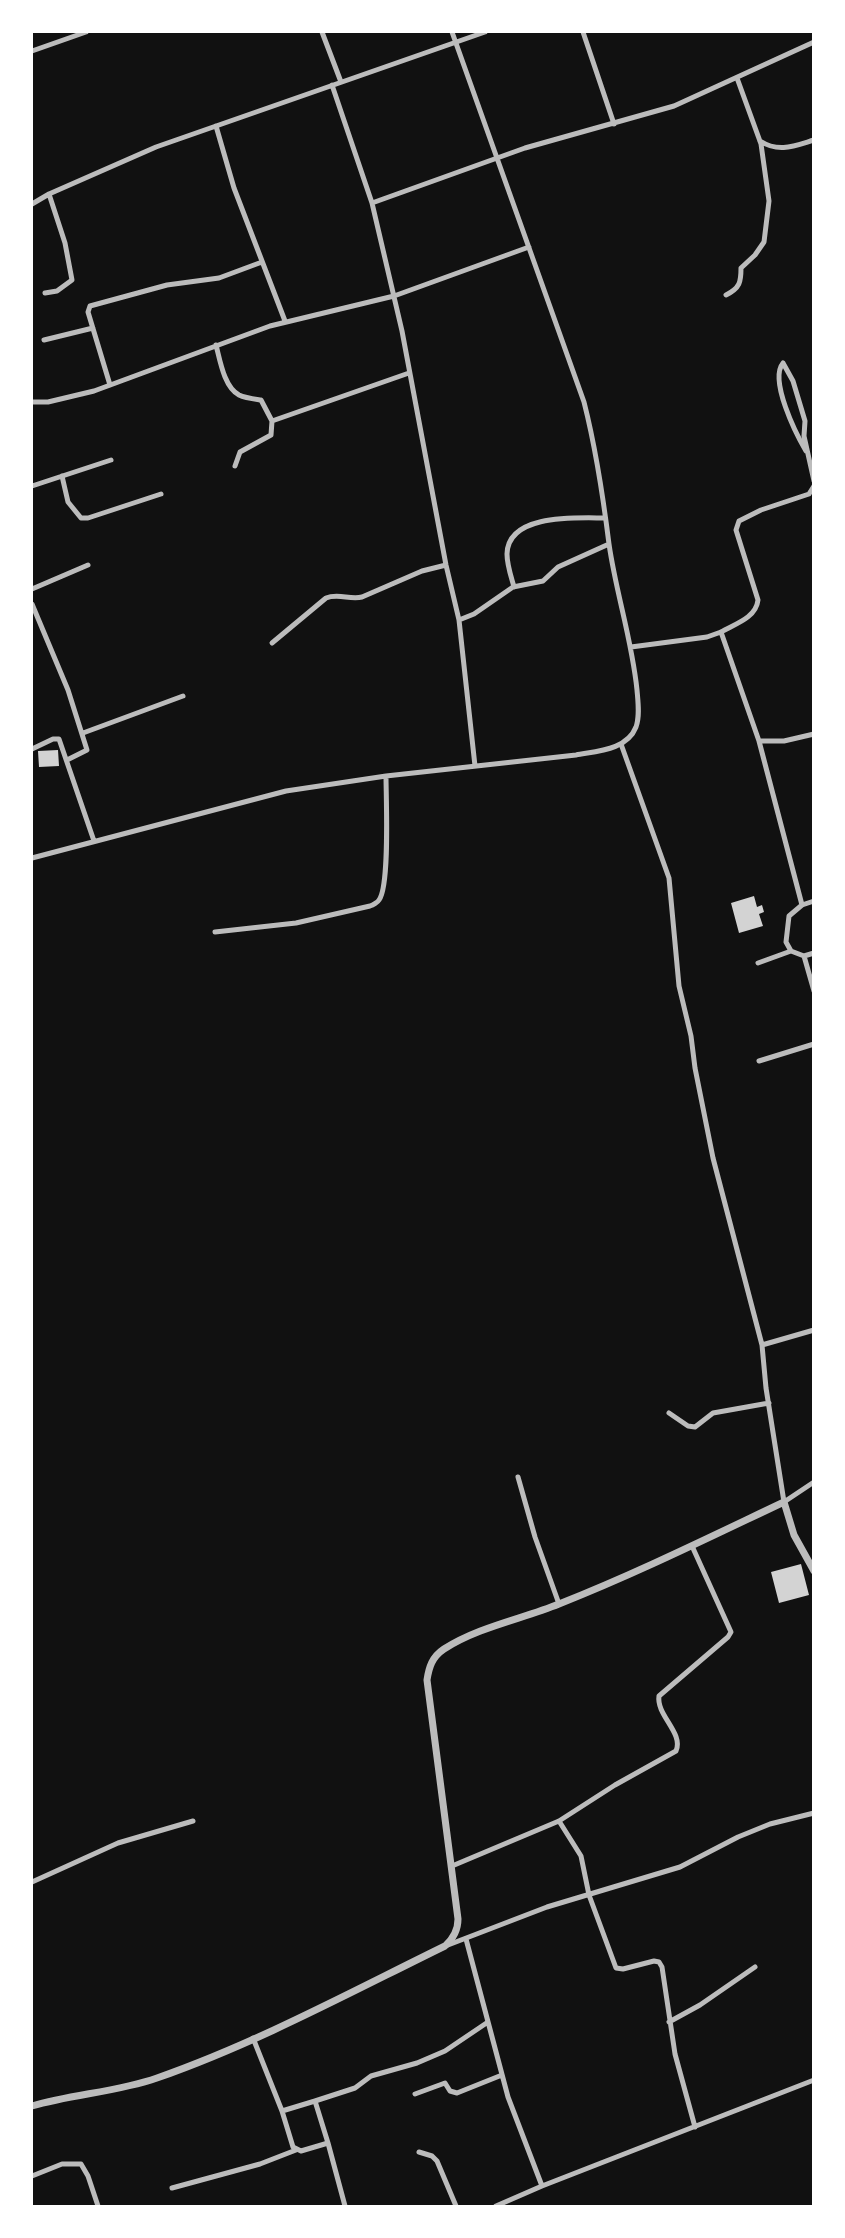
<!DOCTYPE html>
<style>
body{margin:0}
#map{position:relative;width:845px;height:2238px;overflow:hidden;background:#111;font-family:Spectral,serif}
canvas{display:block}
.frame{position:absolute;inset:0;border:33px solid #fff;pointer-events:none}
</style>
<div id="map">
<canvas width="845" height="2238"></canvas>
<div class="frame"></div>
</div>
<script>
const c = document.querySelector('canvas').getContext('2d');
c.lineJoin = 'round';
function fill(path, color) {
  c.fillStyle = color;
  c.fill(path, 'evenodd');
}
function strokePath(path, color, width, dash) {
  c.strokeStyle = color;
  c.lineWidth = width;
  c.lineCap = dash ? 'butt' : 'round';
  c.setLineDash(dash || []);
  c.stroke(path);
}
const building = new Path2D(`
 M58,750l1,16 -20,1 -1,-16z
 M754,896l3,11 5,-2 2,7 -5,2 4,12 -24,7 -8,-30z
 M801,1564l8,31 -30,8 -8,-31z`);
const minor = new Path2D(`
 M322,32l19,50
 M583,32l31,92
 M32,51l54,-19
 M332,85l40,118
 M216,126l18,62 51,133
 M760,141c19,12 34,5 54,-1
 M32,204l17,-10 107,-47 329,-115
 M45,293l12,-2 15,-11 -7,-37 -16,-49
 M726,295c14,-7 15,-13 15,-27l14,-13 9,-13 5,-41 -8,-57 -24,-66
 M44,340l49,-12
 M216,345c4,15 8,42 23,50 6,3 15,4 22,5l11,21 137,-48
 M110,385l-22,-73 2,-6 77,-21 52,-7 43,-16
 M32,402h16l46,-11 176,-65 124,-30 135,-49
 M806,451c-10,-17 -37,-71 -23,-88l10,18 12,40 -1,15 10,45
 M235,466l5,-14 31,-17 1,-14
 M62,476l6,26 13,16h7l73,-24
 M32,486l79,-26
 M514,587c-3,-11 -7,-22 -7,-33 1,-41 71,-36 98,-36
 M32,589l56,-24
 M32,604l36,86 19,60 -20,10
 M459,620l15,-6 39,-27 30,-6 15,-14 51,-23
 M721,632c14,-8 35,-14 37,-32l-22,-70 3,-9 22,-11 48,-16 5,-8
 M272,643l54,-45c12,-5 24,2 36,-1l60,-26 24,-6
 M631,647l76,-10 14,-5 38,109 43,164 -13,11 -3,26 5,9 13,5 10,-3
 M83,733l100,-37
 M759,741h25l30,-7
 M621,744l48,134 10,108 12,50 4,32 18,90 49,187 4,43 18,114 30,-20
 M32,749l21,-10h6l35,102
 M475,766l-16,-146 -13,-55 -44,-234 -30,-128 153,-55 149,-42 140,-64
 M32,858l254,-67 100,-15 190,-21c21,-4 51,-5 60,-28 4,-11 2,-25 1,-37 -5,-50 -21,-97 -28,-146 -6,-48 -13,-95 -25,-142l-132,-370
 M802,905l12,-4
 M215,932l81,-9 74,-17c3,-1 8,-4 9,-6 11,-14 7,-102 7,-124
 M804,956l10,35
 M758,963l33,-12
 M759,1061l55,-17
 M762,1345l52,-15
 M669,1413l19,13 7,1 18,-14 56,-10
 M518,1477l17,60 24,67
 M559,1821l22,35 8,39 27,73 7,1 31,-8 5,1 3,5 13,87 20,73
 M452,1866l107,-45 56,-36 61,-34c8,-18 -20,-36 -17,-55l69,-59 3,-5 -39,-86
 M32,1882l86,-39 75,-22
 M466,1939l42,158 34,89
 M448,1945l99,-38 133,-40 58,-30 32,-13 44,-11
 M669,2022l31,-17 55,-38
 M253,2038l29,73 11,36 8,4 27,-8 17,63
 M415,2094l30,-11 5,8 7,2 45,-18
 M282,2111l33,-10
 M328,2143l-13,-42 40,-13 16,-12 46,-13 28,-12 43,-29
 M419,2152l13,4 5,5 19,45
 M32,2176l30,-12h19l7,12 10,30
 M172,2188l88,-24 36,-14
 M496,2206l46,-20 272,-106`);
const tertiary = new Path2D(`
 M32,2106c41,-12 85,-14 125,-28 100,-35 194,-86 288,-132 9,-8 13,-16 13,-27l-31,-239c2,-13 5,-23 17,-31 34,-22 78,-30 115,-45 76,-30 151,-67 225,-102l10,33 20,36`);
fill(building, '#d3d3d3');
strokePath(minor, '#bcbcbc', 5);
strokePath(tertiary, '#bcbcbc', 7);
</script>
